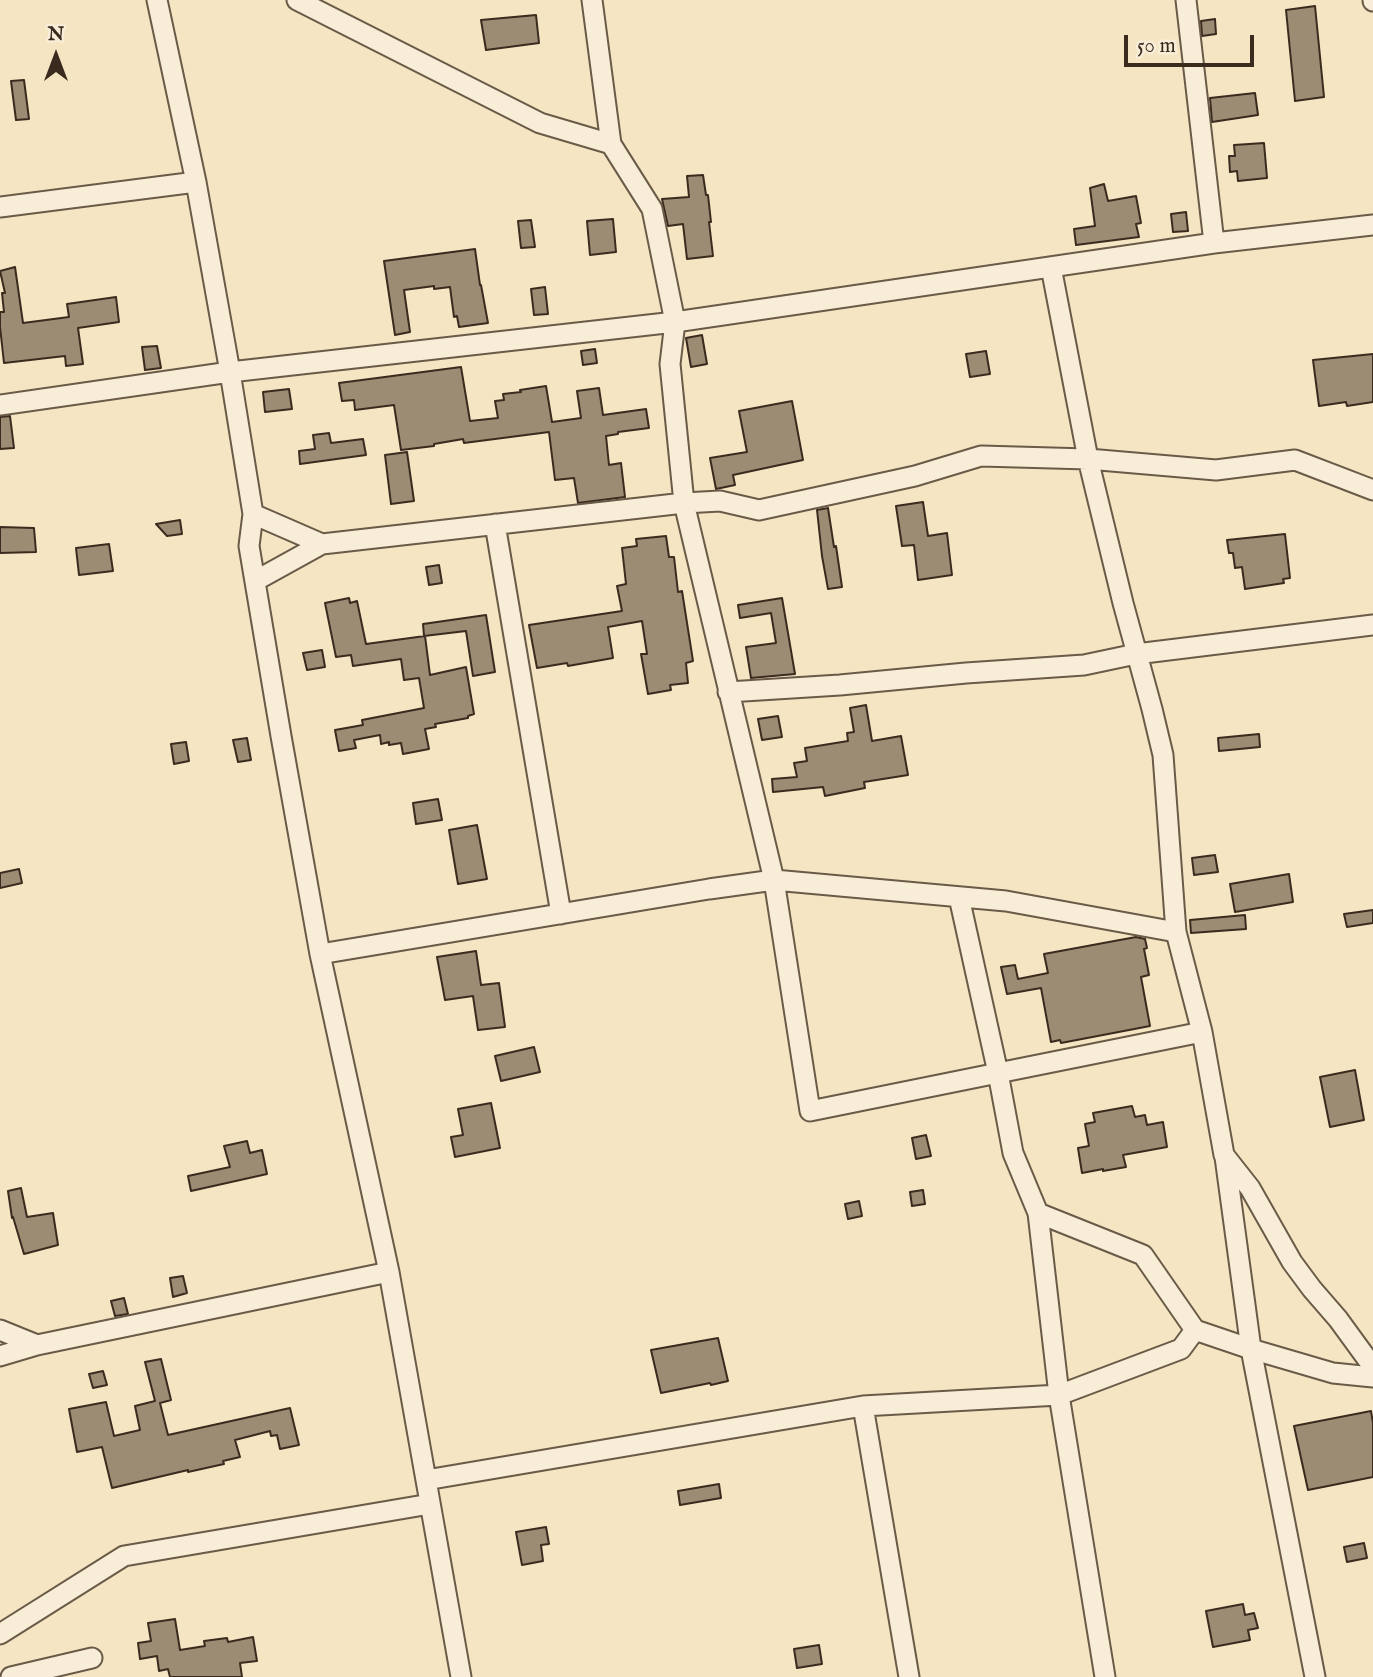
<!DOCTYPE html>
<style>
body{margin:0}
#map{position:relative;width:1373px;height:1677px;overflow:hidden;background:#f5e5c2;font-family:"IM FELL English",serif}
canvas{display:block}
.north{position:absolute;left:21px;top:21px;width:70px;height:70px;-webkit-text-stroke:5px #f8eed7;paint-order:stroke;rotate:0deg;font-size:19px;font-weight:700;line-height:28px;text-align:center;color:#3b2b1f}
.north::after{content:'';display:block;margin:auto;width:24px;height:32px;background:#3b2b1f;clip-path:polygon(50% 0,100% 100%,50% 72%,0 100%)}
.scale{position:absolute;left:1124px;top:35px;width:130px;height:32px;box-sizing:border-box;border:4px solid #3b2b1f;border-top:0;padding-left:9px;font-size:21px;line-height:24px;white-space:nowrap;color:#3b2b1f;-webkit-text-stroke:5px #f8eed7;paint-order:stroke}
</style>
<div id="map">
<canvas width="1373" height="1677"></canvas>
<div class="north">N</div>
<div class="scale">50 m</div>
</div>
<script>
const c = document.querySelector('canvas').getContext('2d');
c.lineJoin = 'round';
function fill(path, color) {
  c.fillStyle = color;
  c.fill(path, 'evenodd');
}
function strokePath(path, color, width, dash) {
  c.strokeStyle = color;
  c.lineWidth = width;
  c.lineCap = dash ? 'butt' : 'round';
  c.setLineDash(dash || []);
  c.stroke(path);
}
const building = new Path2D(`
 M1315,6l9,91 -29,4 -9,-91z
 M536,15l3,28 -53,7 -5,-30z
 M1215,19l1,15 -14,2 -1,-15z
 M24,80l5,39 -13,1 -5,-39z
 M1255,93l3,22 -46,7 -2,-24z
 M1264,143l3,35 -29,3 -1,-10 -7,1 -1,-16h6l-1,-11z
 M703,175l3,20h2l3,27h-2l4,34 -26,3 -4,-35 -15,2 -6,-27 27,-2 -2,-21z
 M1104,184l4,17 28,-5 5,27 -5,1 3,13 -63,8 -2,-16 21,-3 -5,-38z
 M1186,212l2,19 -15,1 -2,-18z
 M613,219l3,33 -26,3 -3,-34z
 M531,220l4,27 -14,1 -3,-27z
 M475,249l5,36h1l7,38 -29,4 -2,-11 -3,1 -4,-30 -16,2v-3l-30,4 6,42 -15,3 -11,-74z
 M15,267l8,56 46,-6 -2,-13 49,-7 3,25 -41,6 5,36 -17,2 -1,-10 -61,7 -4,-36v-15h4l-2,-19h3l-5,-22z
 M545,287l3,27 -14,1 -3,-26z
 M702,335l5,29 -16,3 -5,-29z
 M157,346l4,22 -16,2 -3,-23z
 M595,349l2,14 -14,2 -2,-14z
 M986,351l4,23 -20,3 -4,-23z
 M1373,354v48l-26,4 -1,-4 -27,4 -6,-46z
 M461,367l9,54 28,-3 -3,-17 9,-1 -1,-6 18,-2 -1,-2 26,-4 6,36 29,-4 -4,-27 22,-3 4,27 43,-6 3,19 -31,4v2l-12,2 3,29 12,-2 4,34 -47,6 -4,-25 -19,2 -6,-48 -85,11 -1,-4 -29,5v2l-33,4 -7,-45 -39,5 -1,-10 -12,1 -3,-18z
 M289,389l3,20 -27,3 -2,-20z
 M792,401l11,59 -70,15 2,10 -19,4 -6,-31 37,-6 -8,-41z
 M10,416l4,32 -14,1v-32z
 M329,433l2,10 32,-4 3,16 -66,9 -1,-13 16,-2 -2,-14z
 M407,452l7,49 -23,3 -6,-49z
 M923,502l5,34 19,-3 5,42 -34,5 -4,-35 -12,1 -6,-40z
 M828,508l6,39 2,-1 6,41 -14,2 -6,-33 -5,-46z
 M180,520l2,14 -15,2 -11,-12z
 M0,527l34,1 2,24 -36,1z
 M1285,534l5,44 -7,1 1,4 -39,6 -3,-22 -7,1 -2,-15h-4l-2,-13z
 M666,536l3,21h5l4,35 4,-1 11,70 -7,2 2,20 -18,2 1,5 -23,4 -7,-40h6l-5,-33 -34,6 5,31 -45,8 -1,-3 -30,5 -8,-43 93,-14 -5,-25 9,-2 -4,-36 15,-2 -1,-7z
 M109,544l4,27 -34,4 -3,-27z
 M439,565l3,18 -13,2 -3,-18z
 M349,598l1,5 7,-2 9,43 59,-8 5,39 36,-8 8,47 -6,2v2l-33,6 1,3 -11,2 4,20 -26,5 -2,-11 -12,2v-3l-8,2 -1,-9 -26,5 2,8 -17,3 -4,-21 28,-5 -1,-5 62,-12 -5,-30 -15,2 -3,-21 -48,7 -2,-11 -15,2 -11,-54z
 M782,598l13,76 -44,4 -5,-31 30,-4 -5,-30 -31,5 -2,-13z
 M486,615l9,57 -22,4 -7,-45 -42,5 -1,-12z
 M322,650l3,17 -18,3 -4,-17z
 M866,705l6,36 29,-5 7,39 -44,7 1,6 -40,8 -2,-9 -50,5 -1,-13 25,-2 -3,-14 13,-2 -2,-13 43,-7 -1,-8 7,-1 -4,-24z
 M778,716l4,21 -20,3 -4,-21z
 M1259,734l1,13 -41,4 -1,-13z
 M247,738l4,22 -13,2 -5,-22z
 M186,742l3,19 -15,3 -3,-20z
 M438,799l4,21 -26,4 -3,-21z
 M477,825l10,54 -29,5 -9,-54z
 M1215,855l3,17 -24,3 -2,-17z
 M19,869l3,14 -22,5v-15z
 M1289,874l4,28 -58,10 -5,-28z
 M1373,910v13l-26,4 -3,-13z
 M1245,915l1,14 -55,4 -1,-13z
 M1136,937l9,2 2,9 -3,1 5,26 -8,2 9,49 -89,17 -1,-3 -9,2 -10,-54 -34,6 -6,-27 14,-2 3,14 30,-6 -4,-19z
 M476,951l5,34 18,-2 6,44 -27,3 -5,-34 -28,4 -8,-43z
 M534,1047l6,25 -39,9 -6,-25z
 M1355,1070l9,50 -34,7 -10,-50z
 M491,1103l9,45 -45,9 -4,-20 12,-2 -5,-26z
 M1132,1106l3,11 10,-2 2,10 16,-3 4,25 -44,8 3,12 -23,4v-2l-21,4 -4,-25 11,-2 -4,-22 10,-2 -2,-9z
 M926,1135l5,21 -15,3 -4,-21z
 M247,1141l3,12 12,-3 5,24 -76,17 -3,-15 42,-9 -6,-21z
 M21,1188l6,29 26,-4 5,32 -34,9 -11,-37 -1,1 -4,-27z
 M923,1190l2,14 -13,2 -2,-14z
 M859,1201l3,15 -14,3 -3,-15z
 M183,1276l4,17 -14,4 -3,-19z
 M124,1298l4,16 -13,2 -4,-15z
 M718,1338l10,43 -17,4 -1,-2 -49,10 -10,-43z
 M161,1359l10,41 -11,3 8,32 122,-27 9,37 -19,4 -3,-14 -6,1 -1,-5 -35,9 5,17 -17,4 1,3 -36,8v-2l-76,18 -10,-41 -25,5 -8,-43 37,-7 8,34 26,-6 -5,-24 20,-5 -10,-39z
 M103,1371l4,14 -14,3 -4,-14z
 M1371,1411l2,12v54l-65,13 -14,-64z
 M719,1484l2,14 -41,7 -2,-14z
 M546,1527l3,17 -8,1 2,16 -21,4 -6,-33z
 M1364,1543l3,15 -20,4 -3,-15z
 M1243,1604l2,11 9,-2 4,15 -10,2 2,10 -37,7 -7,-36z
 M175,1619l5,31 25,-4 -1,-5 23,-3 1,4 25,-5 4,24 -17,2 2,14h-72l-2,-8 -9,2 -2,-15 -17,3 -2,-16 13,-2 -3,-18z
 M819,1645l3,19 -25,4 -3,-19z`);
const minor = new Path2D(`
 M157,0l39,182 34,190 23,142 -4,32 32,190 39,218 69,318 72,405
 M297,0l243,123 71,21
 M592,0l19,144 41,65 23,113 -5,42 14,139 90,377 36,231 188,-38 15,80 25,60 105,42 52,75 56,19 82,24 40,4
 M1186,0l28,243
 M1373,0v1
 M0,207l196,-25
 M1051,267l37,192 35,144 29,106 11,46 13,177 26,100 22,123 26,33 42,74 20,27 26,30 35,48
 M0,405l230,-33 445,-50 539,-79 159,-18
 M253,514l69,30
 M495,524l66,390
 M255,581l67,-37 362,-41 36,-2 39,9 156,-34 66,-20 107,3 128,11 79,-10 78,30
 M728,692l112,-7 126,-12 118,-8 52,-11 237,-29
 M959,897l39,176 204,-41
 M320,954l389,-65 65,-9 232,21 170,31
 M1225,1157l26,192 64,328
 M1038,1213l21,182 46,282
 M0,1330l37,15
 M0,1356l37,-11 352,-73
 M863,1406l46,271
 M426,1480l437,-74 196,-11 122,-46 14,-19
 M0,1634l124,-78 306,-52
 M11,1677l81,-19`);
fill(building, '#9c8c74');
strokePath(building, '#3b2b1f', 2);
strokePath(minor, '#6a5a48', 23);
strokePath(minor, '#f8eed7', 19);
</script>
